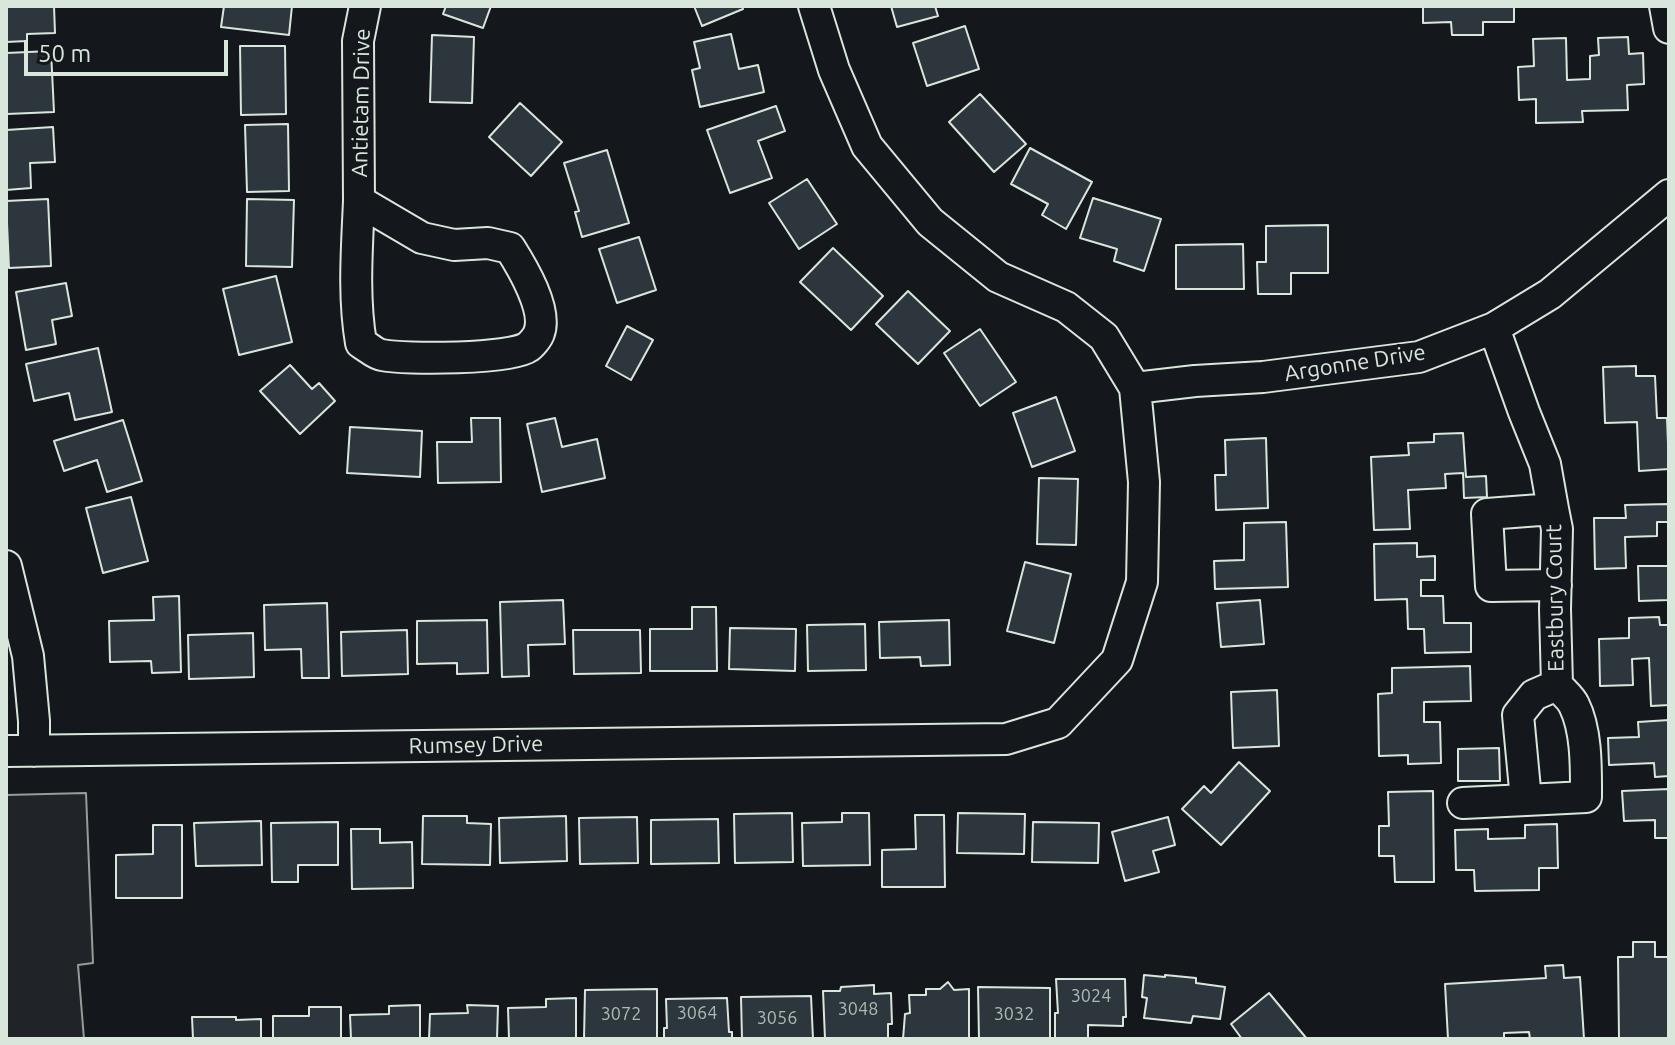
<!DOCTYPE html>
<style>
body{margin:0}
#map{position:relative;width:1675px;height:1045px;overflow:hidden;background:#14181c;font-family:Ubuntu,sans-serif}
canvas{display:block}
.frame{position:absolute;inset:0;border:8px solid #d8e6dc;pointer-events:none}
.scale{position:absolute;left:24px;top:40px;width:204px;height:36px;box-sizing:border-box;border:4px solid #d8e6dc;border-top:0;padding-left:10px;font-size:24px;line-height:28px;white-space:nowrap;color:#d8e6dc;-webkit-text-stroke:6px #14181c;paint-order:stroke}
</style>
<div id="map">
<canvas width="1675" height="1045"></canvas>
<div class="frame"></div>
<div class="scale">50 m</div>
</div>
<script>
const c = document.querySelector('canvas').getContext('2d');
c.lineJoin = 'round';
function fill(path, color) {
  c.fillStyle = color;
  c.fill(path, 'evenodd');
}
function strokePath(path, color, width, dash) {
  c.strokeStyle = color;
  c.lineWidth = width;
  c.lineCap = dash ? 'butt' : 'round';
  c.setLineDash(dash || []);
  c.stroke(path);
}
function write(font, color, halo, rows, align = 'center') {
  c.font = font + ' Ubuntu,sans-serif';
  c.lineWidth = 6;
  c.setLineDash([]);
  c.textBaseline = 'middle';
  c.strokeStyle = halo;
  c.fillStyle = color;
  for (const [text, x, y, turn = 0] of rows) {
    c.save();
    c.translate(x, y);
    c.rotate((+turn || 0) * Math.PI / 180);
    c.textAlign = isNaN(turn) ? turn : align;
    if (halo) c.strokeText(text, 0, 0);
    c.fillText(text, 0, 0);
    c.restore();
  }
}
const green = new Path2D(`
 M86,793l7,170 -15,2 6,74h-78v-244z`);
const building = new Path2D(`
 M7,6h47l1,27 -28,1v7l-21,1z
 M224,6h68l-3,29 -68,-8z
 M446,6h45l-8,22 -40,-14z
 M694,6h48l1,3 -41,17z
 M891,6h44l3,10 -41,11z
 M1423,6h91v16h-31v13h-31l-1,-13 -28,1z
 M965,26l14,43 -52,17 -14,-43z
 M731,34l8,35 19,-4 6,27 -64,15 -8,-37 8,-2 -6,-26z
 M432,35l42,2 -2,66 -42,-1z
 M1628,37l1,17 14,-1 1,31 -17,1 1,25 -46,1 1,11 -47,1v-24l-17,1 -1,-33 16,-1 -1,-27 33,-1 1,42 23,-1v-23l9,-1 -1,-17z
 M240,46h45l1,68 -45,1z
 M51,51l3,61 -47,2 -1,-61z
 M980,94l46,50 -32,28 -45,-50z
 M520,103l42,39 -31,34 -42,-39z
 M776,106l9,25 -27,10 14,37 -42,15 -23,-63z
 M288,124l1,67 -42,1 -2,-67z
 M53,127l2,35 -25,1 1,25 -25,2v-60z
 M1030,148l62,34 -26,47 -24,-14 6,-11 -37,-20z
 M607,150l22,73 -47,14 -7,-25 4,-1 -15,-48z
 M807,179l30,45 -38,25 -30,-46z
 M1093,198l68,21 -17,52 -30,-10 3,-12 -37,-11z
 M48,199l3,67 -42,2 -3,-67z
 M247,199l47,1 -2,67 -46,-1z
 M1328,225v48h-37v21h-33l-1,-32h9v-36z
 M639,237l17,53 -39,13 -18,-54z
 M1243,244l1,45h-68v-44z
 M833,248l50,48 -32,34 -51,-48z
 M276,276l16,66 -53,13 -16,-66z
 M66,283l6,33 -20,4 4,24 -30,6 -10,-58z
 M908,291l42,40 -32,33 -42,-40z
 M627,326l26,14 -22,40 -25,-14z
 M980,329l36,53 -36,24 -36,-53z
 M98,348l14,64 -37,8 -6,-27 -35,8 -8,-37z
 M290,365l22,24 7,-6 16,18 -35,33 -40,-43z
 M1636,366v10h19l2,42h10l2,51 -30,2 -2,-49 -32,1 -2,-56z
 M1056,397l19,54 -43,16 -19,-54z
 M471,418h29l1,64 -63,1 -1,-41h35z
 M555,418l7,29 35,-8 8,39 -63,14 -15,-68z
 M123,420l19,61 -35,11 -10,-32 -33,11 -10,-30z
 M350,427l72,4 -2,46 -73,-4z
 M1463,433l3,44 20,-1 1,21 -23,1 -1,-25 -18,1 1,14 -38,2 2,39 -36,1 -3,-73 38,-2 -1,-12 26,-1v-8z
 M1266,438l2,70 -52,2 -1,-35h11l-1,-35z
 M1039,478l39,1 -2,66 -39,-1z
 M131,497l17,64 -45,12 -17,-65z
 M1669,504v18h-12v14l-32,1 1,31 -31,1 -1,-51h32l-1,-13z
 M1286,522l2,65 -73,2 -1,-28 30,-1v-37z
 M1417,543v14l18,-1v24h-14v16h22l1,27h27v29l-46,1 -1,-24h-16l-1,-30 -32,1 -1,-56z
 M1025,562l46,12 -17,69 -47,-12z
 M1638,566h31v34l-30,1z
 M179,596l2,76 -29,1 -1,-12 -41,1 -1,-41 45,-1 -1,-23z
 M563,600l2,44 -37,1 1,31 -27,1 -2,-75z
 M1260,600l4,44 -43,3 -4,-44z
 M327,603l2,75h-27l-1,-29 -36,1 -1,-45z
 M692,607h24l1,64h-67v-42h42z
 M1659,617l1,8h9v80l-18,1 -2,-48 -17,1 1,26 -33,1 -1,-47 30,-1v-20z
 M487,620l1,53 -31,1v-11l-40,1v-43z
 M949,620l1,45 -29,1 -1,-9 -40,1 -1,-36z
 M865,624l1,46 -58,1 -1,-46z
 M730,628l66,1 -1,42 -66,-2z
 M407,630l1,44 -66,2 -1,-44z
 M573,630h67l1,43 -67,1z
 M253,633l1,44 -65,2 -1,-44z
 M1470,666l1,35 -47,1v20h16l1,41 -33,1v-9l-29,1 -1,-62 14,-1v-25z
 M1277,690l2,56 -46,2 -2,-56z
 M1669,720v56l-14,1 -1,-14 -45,2 -1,-27 31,-1 -1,-15z
 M1499,748l1,33h-42v-32z
 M1239,762l31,29 -49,54 -39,-36 22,-23 7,7z
 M1669,789v49h-14v-18l-31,1 -2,-30z
 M1433,791l1,91h-39l-1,-26h-15v-30h10l-1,-34z
 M792,813l1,49 -58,1 -1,-49z
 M842,813h27l1,52 -67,1 -1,-43 40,-1z
 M958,813l67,1 -1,40 -67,-1z
 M915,815h29l1,72h-63v-37l34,-1z
 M423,816h44v7l24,1 -1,41 -68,-1z
 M566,816l1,45 -67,2 -1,-45z
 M637,817l1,46 -58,1 -1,-46z
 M1168,817l7,28 -22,6 6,21 -34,9 -13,-49z
 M718,819l1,44 -68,1v-44z
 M261,821l1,44 -66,1 -2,-43z
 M338,822v43h-40v17h-26l-1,-59z
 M1033,822l66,1 -1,40 -66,-1z
 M1557,824l1,44h-19v22l-64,1 -1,-21h-18l-1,-40 33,-1v10l37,-1v-13z
 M153,825h29v73h-66v-43l37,-1z
 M351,829h29v14l32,-1 1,46 -61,1z
 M1633,942h22v15h14v82h-50l-1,-82h15z
 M1563,965l1,13 16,-1 4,62h-54l-1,-7 -25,1v6h-56l-3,-55 101,-6 -1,-12z
 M1144,975l21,2v-2l31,3v5l29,4 -5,32 -27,-3 -2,7 -47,-5 3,-20 -5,-1z
 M1056,979h69l1,38h-3v9l-35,-1v14h-33v-26h3z
 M948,982l6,8 15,-1v50h-66l2,-25 5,-1 -1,-18h17v-6h14z
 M874,985v9l17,-1 1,31h-4v15h-63l-2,-48h17l1,-4z
 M978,987l72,1v51h-71z
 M657,989v50h-73l1,-49z
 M1269,993l38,46h-65l-11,-15z
 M811,996l2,43h-71l-1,-42z
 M576,998v41h-67l-1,-31 38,-1v-8z
 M727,998l2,34h3v7h-68v-11h3l-1,-29z
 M420,1005v34h-69l-1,-24 39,-1v-8z
 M467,1005l31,1 -1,33h-68l1,-25 38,-1z
 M309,1007h32v32h-68v-23h36z
 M192,1017h44v3l25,-1v20h-68z`);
const minor = new Path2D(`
 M1665,6l4,22
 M359,201l63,37 32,7 34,-2 22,5c12,19 38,62 29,85 -1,4 -8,12 -11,14 -16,12 -123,13 -146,8 -7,-1 -14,-8 -21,-12 -8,-47 -4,-95 -2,-142z
 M359,201l-1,-160 7,-35
 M1494,328l30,84 21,52 8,45 4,20 -2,80 2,76 -23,10 -16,20 8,85 60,-3c0,-28 1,-66 -12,-92 -3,-7 -12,-14 -17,-20
 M1135,388l60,-7 68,-4 156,-20 75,-29 56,-34 119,-99
 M1553,509l-66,5 4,72 65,-1
 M6,566l22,90 6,65v30
 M6,751l1000,-12 52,-16 59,-63 25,-78 2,-100 -9,-94 -31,-51 -38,-30 -68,-30 -68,-55 -63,-76 -33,-76 -20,-64
 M1463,803l63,-3`);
const numberNames = [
 ["3024",1091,996],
 ["3048",858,1009],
 ["3064",697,1013],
 ["3072",621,1014],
 ["3032",1014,1014],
 ["3056",777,1018]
];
const streetNames = [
 ["Antietam Drive",361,103,-89],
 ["Argonne Drive",1355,363,-9],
 ["Eastbury Court",1555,598,-91],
 ["Rumsey Drive",476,745,-1]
];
fill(green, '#202428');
strokePath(green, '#939e99', 2);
fill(building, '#2c363c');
strokePath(building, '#d8e6dc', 2);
strokePath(minor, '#d8e6dc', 34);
strokePath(minor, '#14181c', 30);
write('18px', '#adbab4', null, numberNames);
write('22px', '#d8e6dc', '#14181c', streetNames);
</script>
